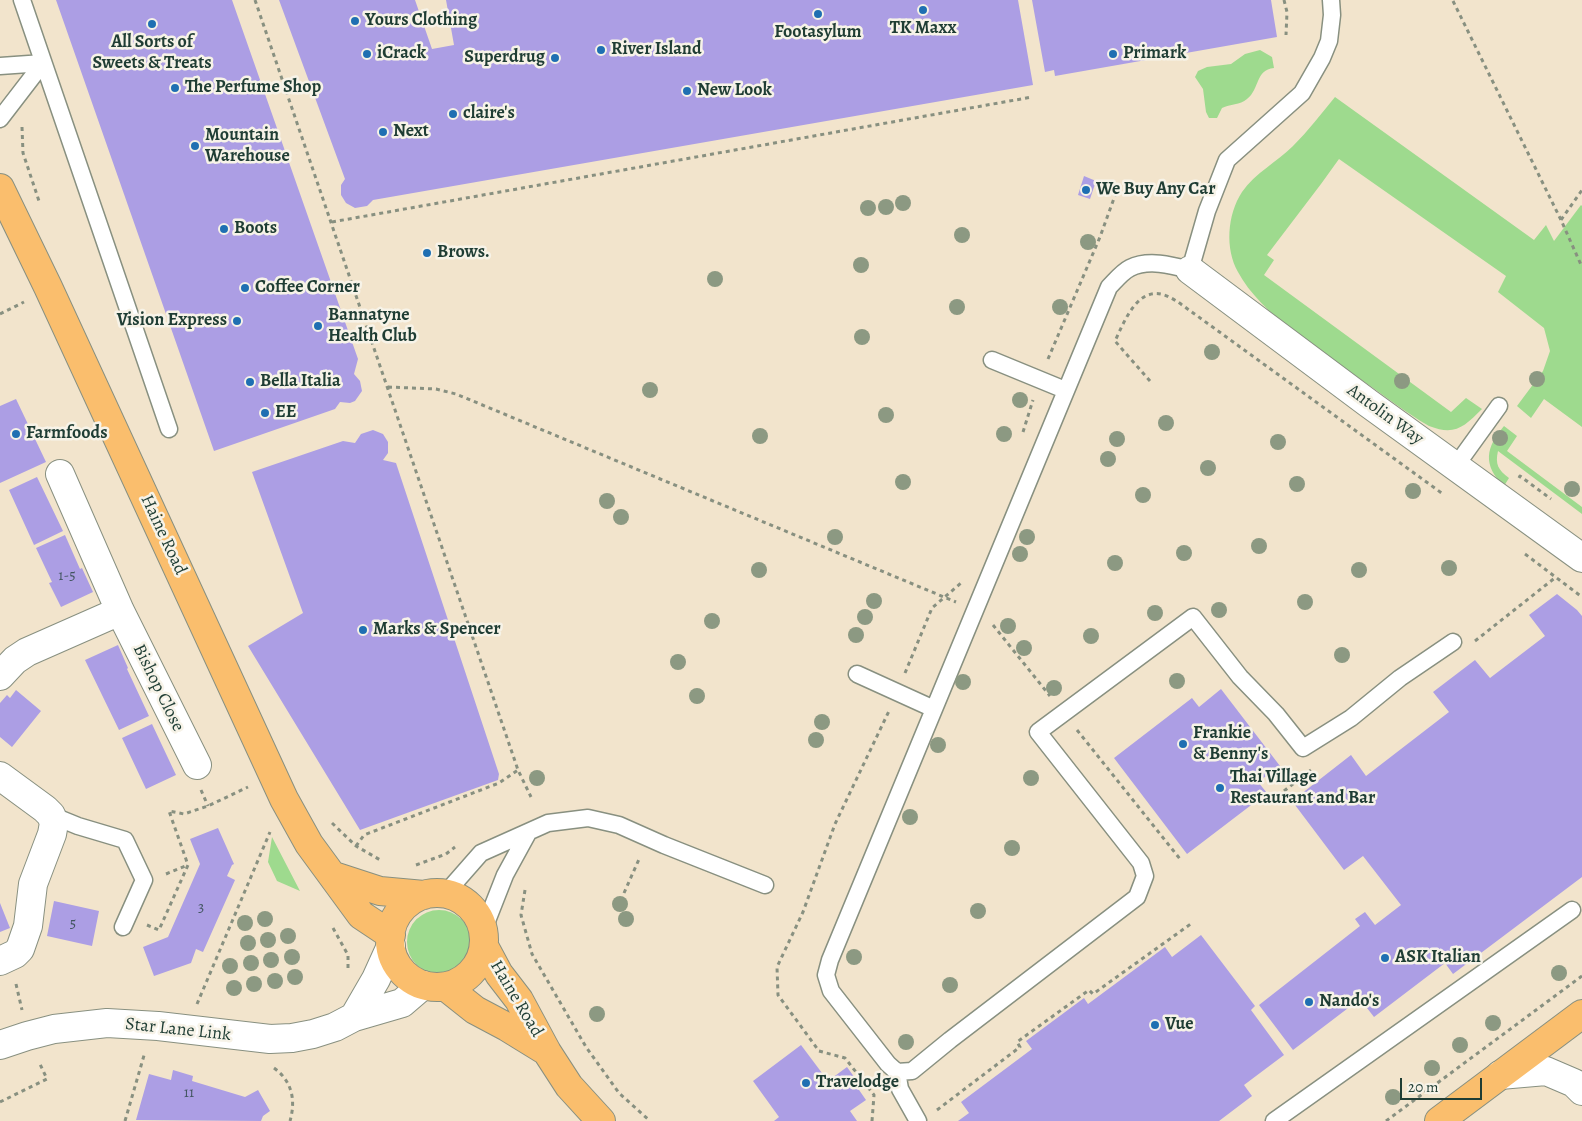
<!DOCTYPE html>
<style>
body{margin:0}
#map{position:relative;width:1582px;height:1121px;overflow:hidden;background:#f2e4cc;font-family:Alegreya,serif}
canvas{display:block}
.scale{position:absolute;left:1400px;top:1078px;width:82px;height:22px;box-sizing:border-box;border:2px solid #1f3d34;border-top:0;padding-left:6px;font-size:15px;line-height:18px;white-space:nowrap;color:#1f3d34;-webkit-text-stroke:4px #f7f3e8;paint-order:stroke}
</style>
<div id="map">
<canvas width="1582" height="1121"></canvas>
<div class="scale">20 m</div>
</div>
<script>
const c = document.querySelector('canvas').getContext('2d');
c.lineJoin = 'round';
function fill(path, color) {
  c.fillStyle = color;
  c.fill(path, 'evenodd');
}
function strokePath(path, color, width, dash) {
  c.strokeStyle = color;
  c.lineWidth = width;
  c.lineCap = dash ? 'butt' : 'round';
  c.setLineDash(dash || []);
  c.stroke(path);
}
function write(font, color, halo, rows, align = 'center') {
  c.font = font + ' Alegreya,serif';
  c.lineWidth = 5;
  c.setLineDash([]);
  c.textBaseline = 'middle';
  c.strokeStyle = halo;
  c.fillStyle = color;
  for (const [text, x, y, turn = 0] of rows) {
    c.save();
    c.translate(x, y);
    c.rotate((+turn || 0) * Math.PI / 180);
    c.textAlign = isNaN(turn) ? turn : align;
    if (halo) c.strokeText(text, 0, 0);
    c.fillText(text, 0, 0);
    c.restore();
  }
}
const green = new Path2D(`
 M1260,50l12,7 2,11c-19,2 -14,21 -27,31 -7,6 -17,5 -25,9l-5,10h-8l-3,-6 -3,-23 -8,-12 3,-6 9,-4 24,-3 14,-10z
 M1335,97l199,143 12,-15 8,16 27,-36 1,1v221l-38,-28 -13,19 -14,-12 26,-35 7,-20 -6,-23 -46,-36 8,-16 -167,-117 -18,25 -54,71 7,5 -10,15 187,137 15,-14 16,11c-18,18 -27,27 -53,17 -23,-13 -44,-30 -66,-45 -39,-27 -103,-67 -125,-109 -13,-23 -11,-57 4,-80 13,-19 35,-30 51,-46 15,-15 28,-32 42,-49z
 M1504,426l13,10 -10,15 75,56v7l-84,-63c-3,13 0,19 11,27l-5,8c-22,-21 -18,-39 0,-60z
 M272,837l28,54 -23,-10 -9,-19z
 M407 942a32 32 0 1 1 64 0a32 32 0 1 1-64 0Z`);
const building = new Path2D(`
 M56,0h176l126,359 -4,15 6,7 2,10 -7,10 -5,2 -10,-1 -5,7 -121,42z
 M279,0h136l17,49 22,-4 -8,-45h572l15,85 -660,115 -6,6 -12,2 -9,-5 -5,-8v-10l4,-6z
 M1032,0h239l6,37 -222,39 -1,-6 -9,2z
 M1084,176l12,5 -6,18 -12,-4z
 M16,399l30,63 -46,21v-77z
 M373,430l10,4 5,8v11l-5,7 13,3 103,311 -1,6 -138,50 -112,-184 55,-33 -51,-141 91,-31 12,2 6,-9z
 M37,477l26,54 -29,14 -25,-55z
 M65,535l15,34 2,-1 11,24 -32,15 -12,-24 3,-1 -16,-34z
 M1557,594l20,16 5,6v261l-129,97 -8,-11 -71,54 -14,-18 -67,51 -34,-45 101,-79 -5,-7 10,-7 10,13 26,-20 -38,-49 -19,14 -52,-69 59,-46 15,21 83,-64 -16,-20 42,-32 15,18 55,-42 -16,-21z
 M118,645l10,23 -1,1 22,47 -30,14 -34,-70z
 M1221,689l59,77 -22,16 9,11 -80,61 -73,-96 78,-60 7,9z
 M16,690l25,21 -29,36 -12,-10v-34l7,-8 3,3z
 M152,724l24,51 -30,14 -24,-51z
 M218,828l16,36 -2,1 -5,11 8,4 -32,72 -7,-3 -5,14 -37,13 -11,-29 25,-10 32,-73 -10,-25z
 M54,901l45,10 -7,35 -45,-10z
 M0,903l10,25 -10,4z
 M1201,935l54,71 -4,4 33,45 -40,30 8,11 -33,25h-261l11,-8 -8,-11 71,-53 -6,-8 58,-43 4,6 77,-57 7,10z
 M801,1045l27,36 19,-14 13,18 -3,2 9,13 -16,11 7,10h-83l5,-4 -26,-36z
 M173,1070l20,6 -1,5 53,16 13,-7 12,21 -7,5 -2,5 -125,-1 13,-46 22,6z`);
const path = new Path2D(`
 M255,0l263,770 13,27
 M1284,0l3,12 -1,23
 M1453,1l108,219 21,47
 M22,127l1,26 16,48
 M1561,220l21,-30
 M332,222l700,-125
 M0,314l24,-12
 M1048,359l52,-122 17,-47
 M1150,381l-35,-40c10,-21 24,-59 54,-44 9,4 18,12 27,18l247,179
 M388,387l48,2 20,5 500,208
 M1023,432l10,-32
 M1519,478l1,-2 31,23
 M1525,554l57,43
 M993,625l57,71
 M1475,641l81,-64
 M905,673l27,-65 29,-25
 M1077,730l103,129
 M201,790l7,16
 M1284,791l27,-21
 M332,823l24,23 26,15
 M356,846l8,-11 135,-52 19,-13
 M416,865l30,-11 9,-7
 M166,874l22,-9
 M525,890l-4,25 11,39 54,93 33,46 31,28
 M624,893l16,-36
 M147,925l12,5 29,-65 -19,-54 15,3 24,-8 40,-19
 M333,928l15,27v15
 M16,984l6,26
 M197,1004l73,-172
 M274,1068c18,13 22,32 16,53
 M0,1102l47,-23 -8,-17
 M937,1110l83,-63 -3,-5 72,-52 4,4 99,-71
 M125,1121l20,-69
 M872,1121l2,-26 -29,-37 -26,-7 -41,-56 -1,-28 26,-55 32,-88 54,-113
 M1386,1121l196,-145`);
const service = new Path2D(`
 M22,0l147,429
 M1331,0l1,15 -3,26 -7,17 -20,35 -75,67 -20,51 -17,59c-19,-5 -42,-11 -60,-2 -8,4 -15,13 -21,19l-279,673 -4,15 5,16 57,73 9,8 15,-1 38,-31 187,-143 8,-21 -4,-13 -103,-131 155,-115 47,60 36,37 27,34 48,-30 49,-40 53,-36
 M0,66l43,-3
 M0,119l43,-56
 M992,360l73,30
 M1455,467l44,-61
 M857,674l77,35
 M51,815l27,11 47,14 19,40 -21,47
 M445,894l36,-41 67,-30 40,-5 31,7 45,20 101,40
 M483,931l22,-56 23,-42
 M897,1072l3,17 18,32
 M1274,1121l298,-211`);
const minor = new Path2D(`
 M1190,270l178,133 214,155
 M60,474l60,137 77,154
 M0,676l15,-16 12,-8 93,-41
 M0,776l45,33 6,6 3,8 -2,11 -19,50 -5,42 -8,23 -5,5 -15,7
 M1500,1075l46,-4 28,12 8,8`);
const tertiary = new Path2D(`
 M354,1017l22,-38 15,-33
 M0,1045l27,-9 27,-7 53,-6 51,3 112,13 22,-1 21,-4 22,-7 19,-10 48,-14 21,-18`);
const primary = new Path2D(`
 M0,188l48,99 236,512 25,45 52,71 30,20
 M334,876l46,15 44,4
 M390 940a47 47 0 1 1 94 0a47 47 0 1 1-94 0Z
 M484,946l15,28 20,26 28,52 22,34 32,35
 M446,987l29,23 32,17 39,24
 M1439,1121l143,-107`);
const trees = [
 [903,203],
 [886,207],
 [868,208],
 [962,235],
 [1088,242],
 [861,265],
 [715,279],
 [957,307],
 [1060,307],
 [862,337],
 [1212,352],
 [1537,379],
 [1402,381],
 [650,390],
 [1020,400],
 [886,415],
 [1166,423],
 [1004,434],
 [760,436],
 [1500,438],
 [1117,439],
 [1278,442],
 [1108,459],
 [1208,468],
 [903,482],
 [1297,484],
 [1572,489],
 [1413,491],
 [1143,495],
 [607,501],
 [621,517],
 [835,537],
 [1027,537],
 [1259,546],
 [1184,553],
 [1020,554],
 [1115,563],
 [1449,568],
 [759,570],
 [1359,570],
 [874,601],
 [1305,602],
 [1219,610],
 [1155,613],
 [865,617],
 [712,621],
 [1008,626],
 [856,635],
 [1091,636],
 [1024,648],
 [1342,655],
 [678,662],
 [1177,681],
 [963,682],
 [1054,688],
 [697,696],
 [822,722],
 [816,740],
 [938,745],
 [537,778],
 [1031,778],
 [910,817],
 [1012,848],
 [620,904],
 [978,911],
 [265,919],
 [626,919],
 [245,923],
 [288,936],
 [268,940],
 [248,943],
 [292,957],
 [854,957],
 [271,960],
 [251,963],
 [230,966],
 [1559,973],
 [295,977],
 [275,981],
 [254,984],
 [950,985],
 [234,988],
 [597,1014],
 [1493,1023],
 [906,1042],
 [1460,1045],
 [1432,1068],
 [1393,1097]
];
const markers = [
 [923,10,5,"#1f6fb2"],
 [818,14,5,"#1f6fb2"],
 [355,21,5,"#1f6fb2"],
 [152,24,5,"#1f6fb2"],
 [601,50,5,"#1f6fb2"],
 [367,54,5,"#1f6fb2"],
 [1113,54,5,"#1f6fb2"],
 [555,58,5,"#1f6fb2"],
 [175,88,5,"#1f6fb2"],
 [687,91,5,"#1f6fb2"],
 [453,114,5,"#1f6fb2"],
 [383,132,5,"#1f6fb2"],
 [195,146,5,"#1f6fb2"],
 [1086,190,5,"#1f6fb2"],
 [224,229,5,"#1f6fb2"],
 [427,253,5,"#1f6fb2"],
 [245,288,5,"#1f6fb2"],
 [237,321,5,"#1f6fb2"],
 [318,326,5,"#1f6fb2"],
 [250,382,5,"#1f6fb2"],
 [265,413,5,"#1f6fb2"],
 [16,434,5,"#1f6fb2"],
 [363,630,5,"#1f6fb2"],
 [1183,744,5,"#1f6fb2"],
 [1220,788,5,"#1f6fb2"],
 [1385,958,5,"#1f6fb2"],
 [1309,1002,5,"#1f6fb2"],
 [1155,1025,5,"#1f6fb2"],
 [806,1083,5,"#1f6fb2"]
];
const numberNames = [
 ["1-5",67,576],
 ["3",201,908],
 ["5",73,924],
 ["11",189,1093]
];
const poiNames = [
 ["Yours Clothing",365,21],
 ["TK Maxx",923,29,"center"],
 ["Footasylum",818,33,"center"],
 ["All Sorts of",152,43,"center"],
 ["Sweets & Treats",152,64,"center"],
 ["River Island",611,50],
 ["iCrack",377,54],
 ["Primark",1123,54],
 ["Superdrug",545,58,"right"],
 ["The Perfume Shop",185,88],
 ["New Look",697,91],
 ["claire's",463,114],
 ["Next",393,132],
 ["Mountain",205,136],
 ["Warehouse",205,157],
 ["We Buy Any Car",1096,190],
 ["Boots",234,229],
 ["Brows.",437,253],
 ["Coffee Corner",255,288],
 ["Bannatyne",328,316],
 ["Health Club",328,337],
 ["Vision Express",227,321,"right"],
 ["Bella Italia",260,382],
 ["EE",275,413],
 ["Farmfoods",26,434],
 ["Marks & Spencer",373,630],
 ["Frankie",1193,734],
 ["& Benny's",1193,755],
 ["Thai Village",1230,778],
 ["Restaurant and Bar",1230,799],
 ["ASK Italian",1395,958],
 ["Nando's",1319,1002],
 ["Vue",1165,1025],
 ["Travelodge",816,1083]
];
const streetNames = [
 ["Antolin Way",1385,415,36],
 ["Haine Road",163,535,65],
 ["Bishop Close",158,688,64],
 ["Haine Road",516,999,59],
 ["Star Lane Link",178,1030,6]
];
fill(green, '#9eda8e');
fill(building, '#ac9ee4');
strokePath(service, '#889080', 19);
strokePath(minor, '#889080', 30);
strokePath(tertiary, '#889080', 30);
strokePath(primary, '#889080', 30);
strokePath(path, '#889080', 3, [4, 4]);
strokePath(service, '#fff', 16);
strokePath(minor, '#fff', 28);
strokePath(tertiary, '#fff', 28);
strokePath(primary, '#fabe6d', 28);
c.fillStyle = '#8c9982';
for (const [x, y] of trees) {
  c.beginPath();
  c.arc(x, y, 8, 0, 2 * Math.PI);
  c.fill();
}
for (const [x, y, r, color] of markers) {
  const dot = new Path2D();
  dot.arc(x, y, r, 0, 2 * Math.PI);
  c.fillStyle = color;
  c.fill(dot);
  strokePath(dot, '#f7f3e8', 2);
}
write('15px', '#425560', null, numberNames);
write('bold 18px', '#1f3d34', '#f7f3e8', poiNames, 'left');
write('18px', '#1f3d34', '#f7f3e8', streetNames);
</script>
